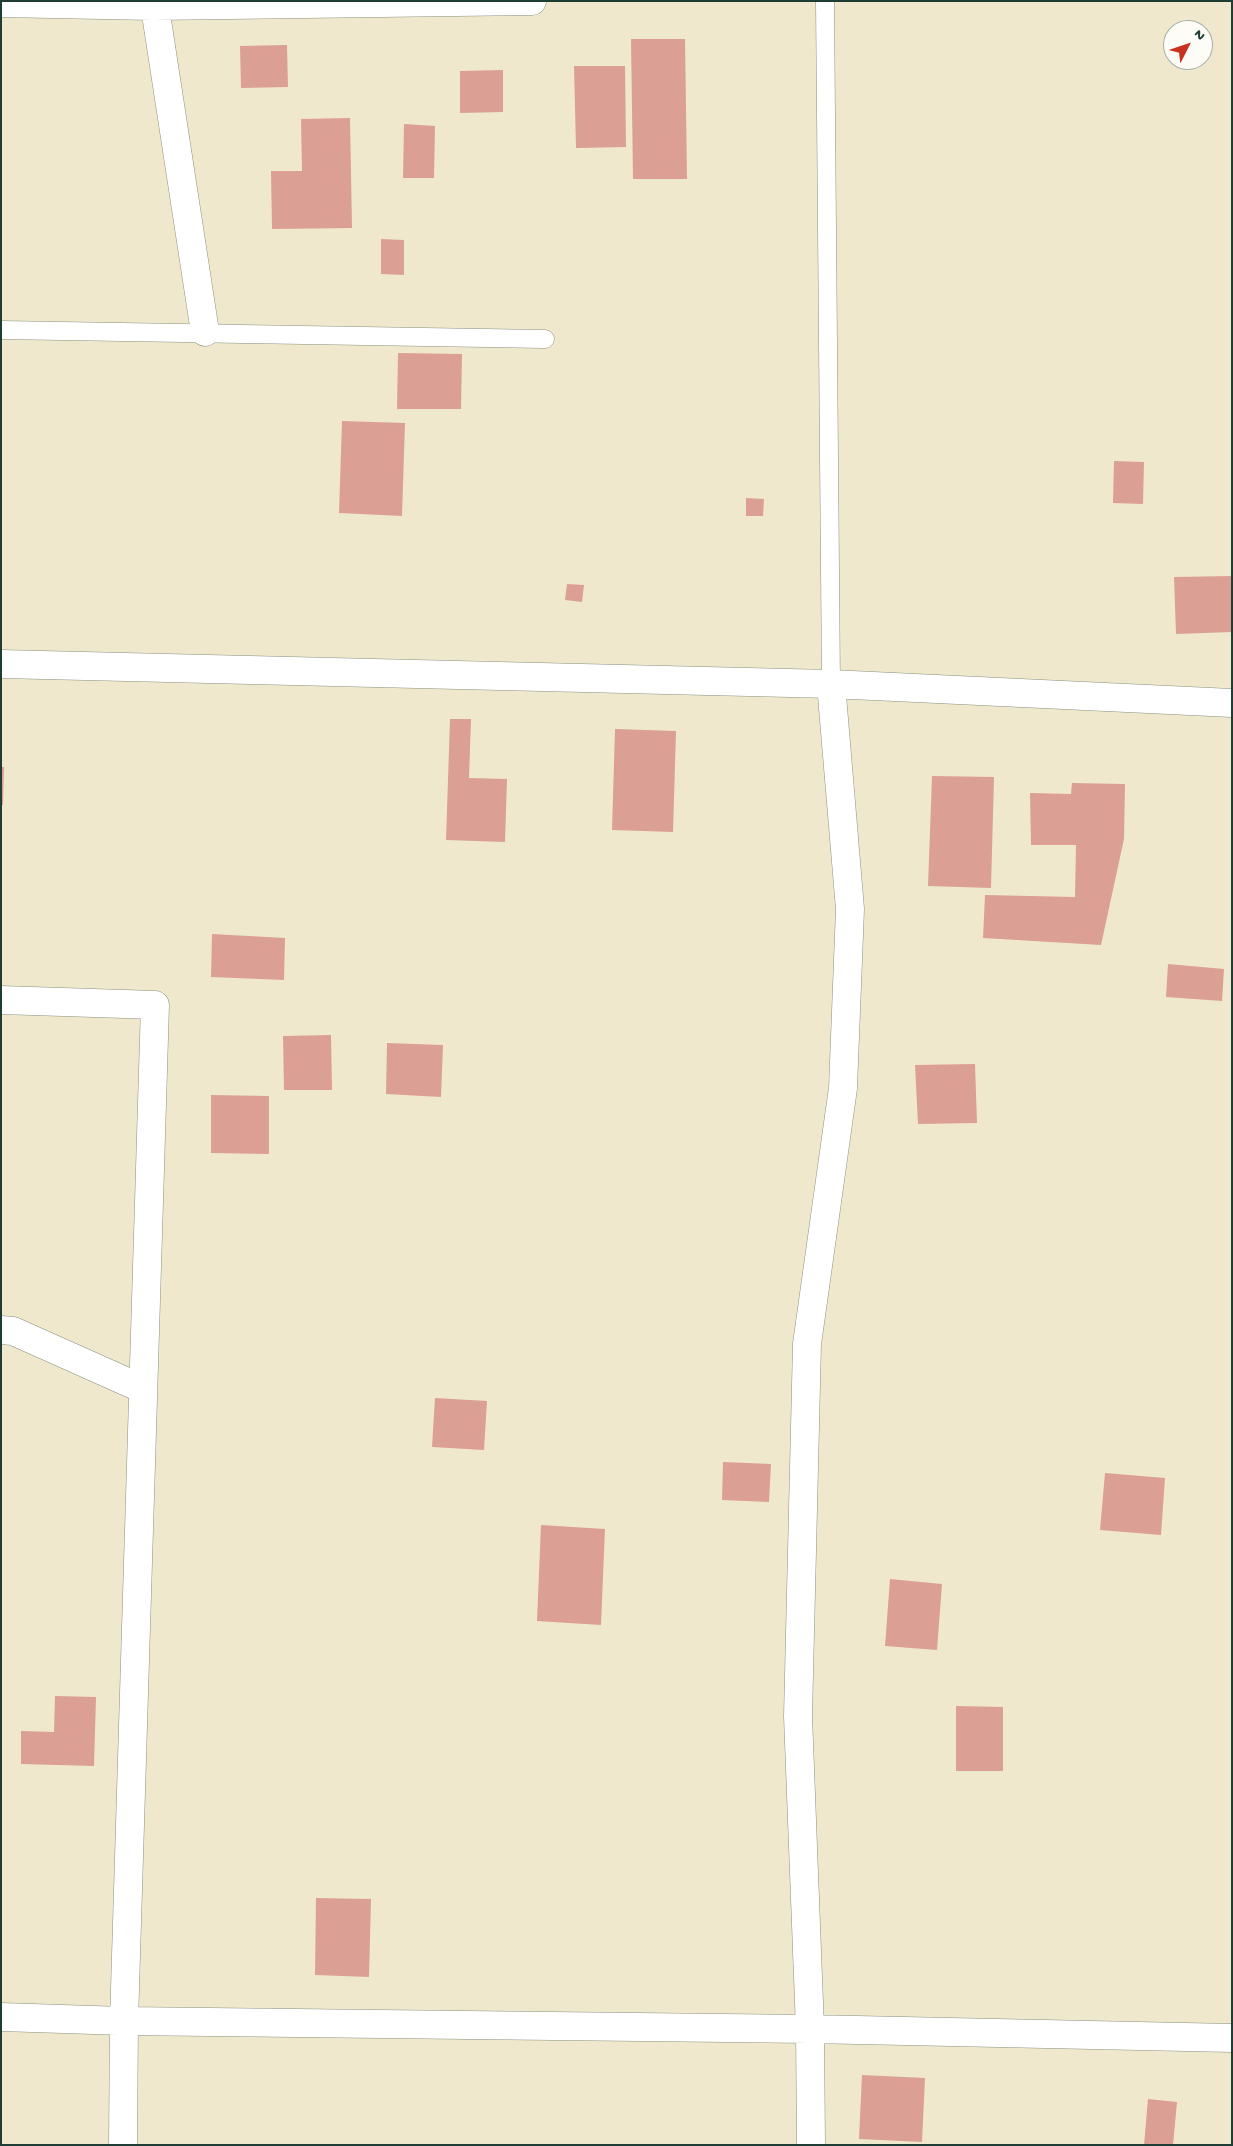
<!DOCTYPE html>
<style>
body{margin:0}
#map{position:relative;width:1233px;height:2146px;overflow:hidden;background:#f0e8cd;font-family:"Gochi Hand",sans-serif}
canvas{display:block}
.frame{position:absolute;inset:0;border:2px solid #1f3d34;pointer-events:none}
.north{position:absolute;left:1163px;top:20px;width:50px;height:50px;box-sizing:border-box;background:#fdfcf7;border:1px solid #a4b0a9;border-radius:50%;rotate:49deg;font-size:14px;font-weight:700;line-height:20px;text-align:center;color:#1f3d34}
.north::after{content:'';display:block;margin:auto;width:18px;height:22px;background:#c8321e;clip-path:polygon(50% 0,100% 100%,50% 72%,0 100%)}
</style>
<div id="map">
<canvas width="1233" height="2146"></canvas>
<div class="frame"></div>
<div class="north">N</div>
</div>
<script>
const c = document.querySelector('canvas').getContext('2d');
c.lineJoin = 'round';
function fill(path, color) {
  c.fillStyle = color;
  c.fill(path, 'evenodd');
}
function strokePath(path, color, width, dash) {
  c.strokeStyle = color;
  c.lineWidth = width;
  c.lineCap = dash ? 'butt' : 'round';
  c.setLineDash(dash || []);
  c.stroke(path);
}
const building = new Path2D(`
 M631,39h54l2,140h-54z
 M287,45l1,42 -47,1 -1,-42z
 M574,66h51l1,81 -50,1z
 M503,70v42l-43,1v-42z
 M350,118l2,110 -80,1 -1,-58h31l-1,-52z
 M404,124l31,2 -1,52h-31z
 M381,239l23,1v35l-23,-1z
 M398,353l64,1 -1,55h-64z
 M342,421l63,2 -3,93 -63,-3z
 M1114,461l30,1 -1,42 -30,-1z
 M746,498l18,1 -1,17h-17z
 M1232,576v56l-56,2 -2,-57z
 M567,584l17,1 -2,17 -17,-2z
 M450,719h21l-2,59 38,1 -2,63 -59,-2z
 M615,729l61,2 -3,101 -61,-2z
 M1,767h3l-1,38h-2z
 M932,776l62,1 -3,111 -63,-2z
 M1072,783l53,1 -1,55 -23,106 -118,-7 2,-43 90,2 1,-52h-45l-1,-52 41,1z
 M212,934l73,4 -1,42 -73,-3z
 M1168,964l56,5 -2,32 -56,-4z
 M331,1035l1,55h-48l-1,-54z
 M387,1043l56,2 -2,52 -55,-3z
 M975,1064l2,59 -59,1 -3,-59z
 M211,1095l58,1v58l-58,-1z
 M435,1398l52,3 -3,49 -52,-3z
 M723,1462l48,2 -2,38 -47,-2z
 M1105,1473l60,5 -4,57 -61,-5z
 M541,1525l64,4 -4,96 -64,-4z
 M890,1579l52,5 -5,66 -52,-4z
 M55,1696l41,1 -2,69 -73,-2v-33l33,1z
 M956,1706l47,1v64h-47z
 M316,1898l55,1 -2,78 -54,-2z
 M862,2075l63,3 -3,64 -63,-3z
 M1148,2099l29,3 -4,43h-29z`);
const service = new Path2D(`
 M825,1l6,683
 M1,330l544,9`);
const minor = new Path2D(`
 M154,1l51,331
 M1,3l152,3 379,-5
 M1,664l830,20 401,19
 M1,1000l154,5 -31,1016 -1,124
 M1,1330l12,1 130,58
 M1,2017l123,4 686,8 422,9
 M811,2145l-1,-116 -12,-313 9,-372 36,-256 7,-179 -19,-225`);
fill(building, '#dc9f93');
strokePath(service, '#889280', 19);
strokePath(minor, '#889280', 29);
strokePath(service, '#fff', 18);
strokePath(minor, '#fff', 28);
</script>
